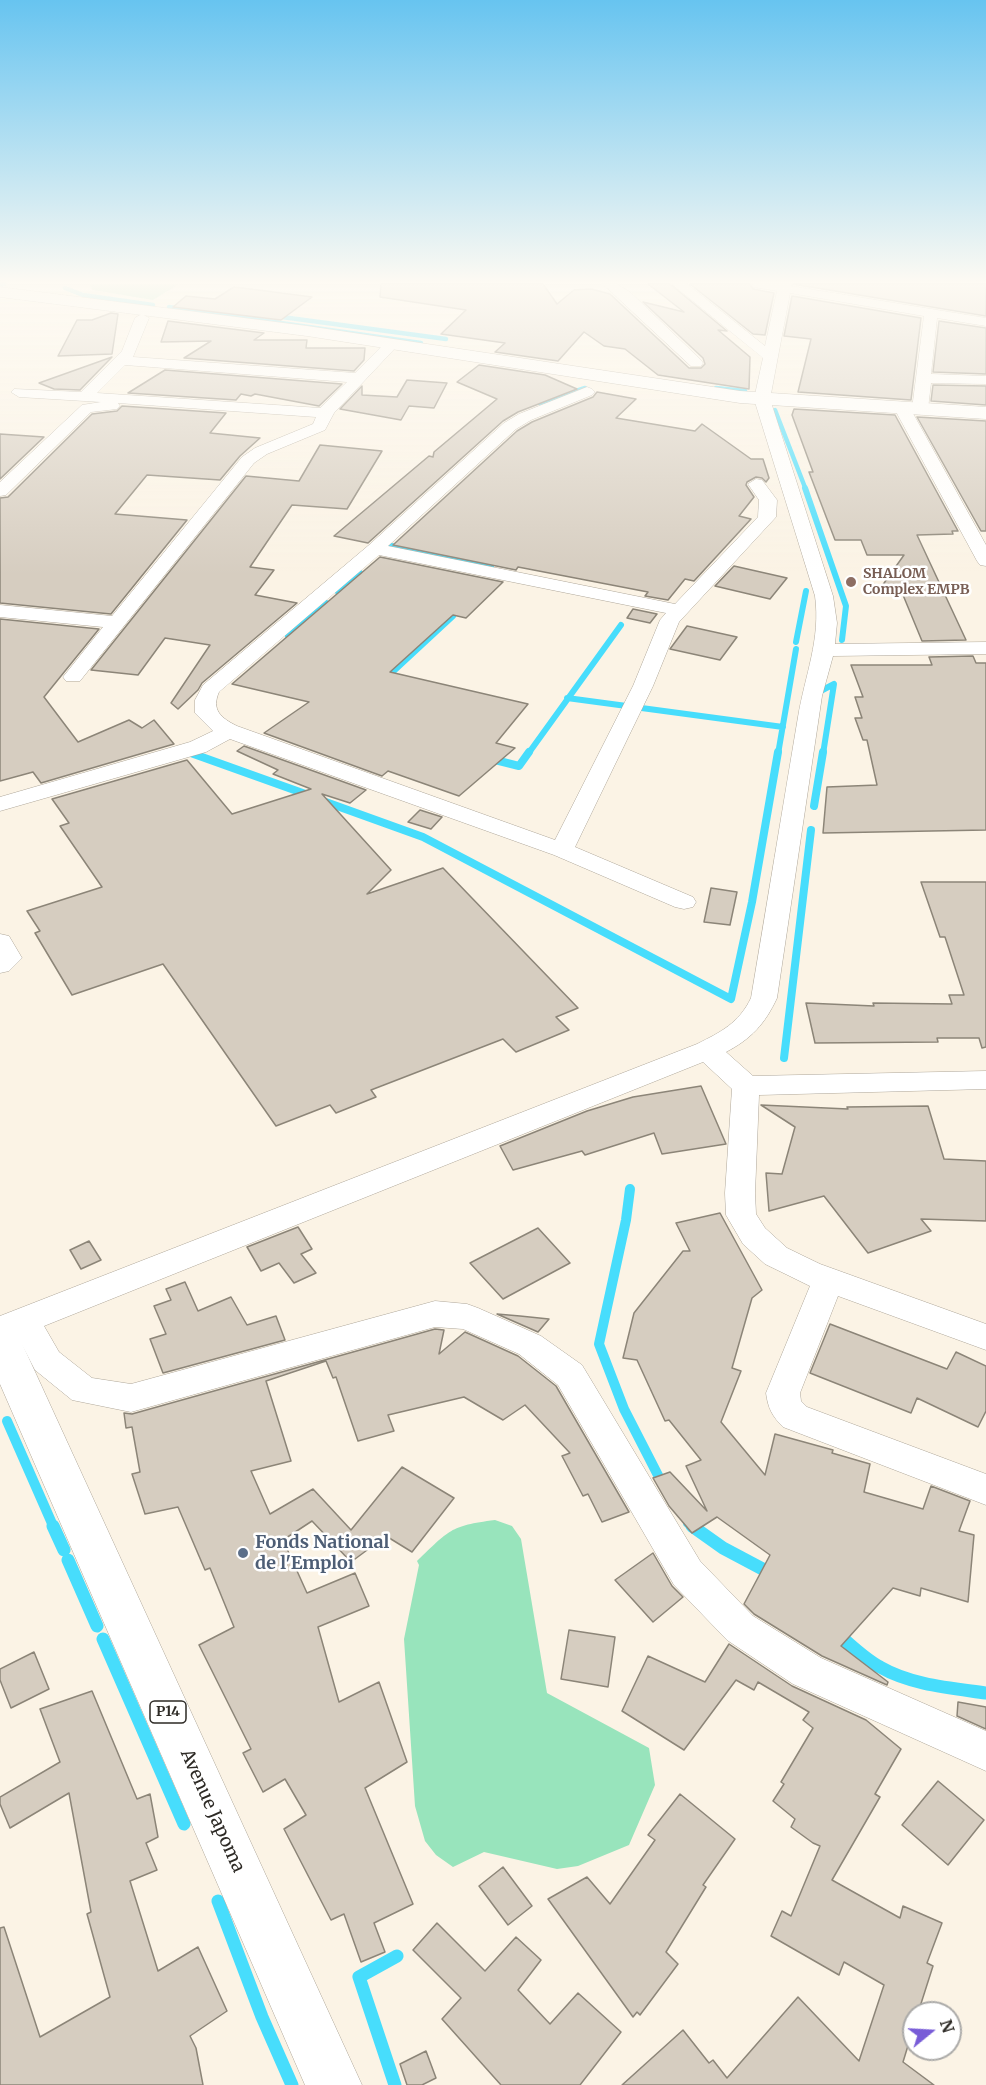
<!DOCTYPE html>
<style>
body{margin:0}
#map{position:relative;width:986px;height:2085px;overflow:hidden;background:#fbf3e5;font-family:Merriweather,serif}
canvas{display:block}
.north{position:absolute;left:902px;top:2001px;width:60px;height:60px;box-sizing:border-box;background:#fff;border:2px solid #abaaa8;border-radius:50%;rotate:72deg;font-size:16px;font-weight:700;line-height:24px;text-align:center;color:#2d2a25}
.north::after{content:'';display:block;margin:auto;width:21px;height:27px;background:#785cd7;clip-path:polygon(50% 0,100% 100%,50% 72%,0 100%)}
</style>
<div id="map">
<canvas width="986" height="2085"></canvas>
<div class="north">N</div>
</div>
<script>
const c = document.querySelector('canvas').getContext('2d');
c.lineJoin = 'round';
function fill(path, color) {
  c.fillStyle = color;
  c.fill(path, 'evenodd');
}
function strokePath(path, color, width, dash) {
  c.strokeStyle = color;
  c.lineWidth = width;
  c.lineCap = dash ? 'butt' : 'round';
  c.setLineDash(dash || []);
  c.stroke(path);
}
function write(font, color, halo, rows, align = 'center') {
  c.font = font + ' Merriweather,serif';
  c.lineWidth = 5;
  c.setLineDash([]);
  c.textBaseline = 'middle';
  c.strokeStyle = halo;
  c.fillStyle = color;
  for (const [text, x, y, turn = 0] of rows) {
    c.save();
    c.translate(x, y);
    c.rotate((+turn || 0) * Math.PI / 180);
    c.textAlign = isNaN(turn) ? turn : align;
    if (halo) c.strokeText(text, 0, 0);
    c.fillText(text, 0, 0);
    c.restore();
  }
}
const green = new Path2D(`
 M89,284h90l-26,16 -60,-10z
 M495,1520l17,6 9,13 26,154 102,55 6,37 -26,60 -51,21 -21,3 -73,-17 -31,15 -17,-12 -11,-14 -10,-35 -11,-167 15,-74 -2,-4c33,-31 32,-35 78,-41z`);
const streamFar4 = new Path2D(`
 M0,284h4
 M65,288l18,7 70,10
 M169,307l252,36
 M282,317l164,22
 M716,388l29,3
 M540,403l45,-15
 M775,410l31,80`);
const streamFar3 = new Path2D(`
 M805,488l41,118 -4,34
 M387,545l104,22
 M338,592l22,-19
 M288,636l38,-33
 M796,642l10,-51
 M384,680l69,-64
 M815,694l19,-10 -11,70
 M567,698l216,29
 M187,752l6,2
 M528,754l93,-129
 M778,754l18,-105`);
const streamFar2 = new Path2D(`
 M188,752l123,44
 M491,759l28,7 10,-14
 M323,801l100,36 308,162 21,-97 26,-150
 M814,806l9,-54
 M784,1058l27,-228`);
const streamFar1 = new Path2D(`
 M630,1189l-4,31 -27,124 25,65 39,76
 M7,1421l47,107
 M688,1523l6,5`);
const stream = new Path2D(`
 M53,1526l11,24
 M692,1526l31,22 49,26
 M68,1560l29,66
 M839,1635c13,11 26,24 41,32 31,18 71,21 106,26
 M103,1639l81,185
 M218,1901l44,116 30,68
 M395,2085l-36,-108 38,-21`);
const building = new Path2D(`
 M381,284h162l14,20 17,-14 17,-1 19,5 79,74h12l4,-4 -2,-6 -60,-56 41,10 -36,-28h22l57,47 -9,-1 32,27 -1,32 -91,-14 -33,-26 -21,-3 -20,-14 -26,29 -63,-9 10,-9 -64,-9 25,-24 -86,-13z
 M690,284h60l3,5 21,4 -9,42 -12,-1z
 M793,284h193v32z
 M234,287l32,4 46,6 -31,23 -108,-13 13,-11 29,3z
 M792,296l129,22 -10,82 -113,-8 13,-53 -27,-3z
 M111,313l7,1 -6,40 -54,2 19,-36h15z
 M168,321l96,12 -10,7h53l-1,8h59l-1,12 -10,11 -170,-13 27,-17 -50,1z
 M939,321l47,7v46l-53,-2z
 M112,357l-32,33 -26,-1 -15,-6z
 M479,365l66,10 32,14 -59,23 -15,9 -135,122 -34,-7 95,-80 4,1 1,-5 63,-53 -40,-17z
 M165,370l177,14 -23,22 -64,-12 -4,2 -10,-2 -5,6 -108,-7z
 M407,380l40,3 -13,25 -25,-2 -8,14 -61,-11 22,-23v9l35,2z
 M933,385l53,1v19l-55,-4z
 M597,392l39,7 -20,19 79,13 7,-7 49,35h12l6,19 -3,4 -4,-4 -6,-1 -9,5 -1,3 8,12 -15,19 12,3 -57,62 -9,-2 -17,21 -23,-4 3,-4 -130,-25 -2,3 -123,-25 124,-114 15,-9 61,-25z
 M122,406l104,7 -16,20 50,5 -20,18 -20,24 -73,-5 -32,39 72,6 -76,94 -111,-11v-105l8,-1 84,-83 25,-3z
 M794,409l101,6 63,116h-6l1,3 -36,1 49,105 -44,1 -19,-46 -26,-2 27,-38h-37l-6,-15h-26l-26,-68h4l-21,-57z
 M917,417l69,4v110h-5z
 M0,434l44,3 -44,42z
 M320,445l62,6 -35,58 -55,-4 -42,62 24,3 -19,25 42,8 -95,80 -4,7 -20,19 -7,-6 39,-58 -45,-7 -27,37 -47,-5 155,-194 53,5z
 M380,557l123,25 -37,36 -13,-3 -63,57 138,32 -32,39 19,5 -56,48 -71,-25 -6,5 -118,-43 45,-31 -77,-18z
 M734,566l53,12 -17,21 -55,-13z
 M633,609l24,5 -7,9 -23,-5z
 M0,619l99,10 -55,68 34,45 51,-22 13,8 12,-8 20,24 -133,39 -8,-11 -33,9z
 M687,626l50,11 -17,23 -50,-11z
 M973,656l3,7h10v167l-163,3 4,-46 50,-2 -10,-45h-4l-8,-22h7l-7,-21h8l-12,-32h81l-3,-8z
 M244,746l122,44 -16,13 -28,-9 69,76 -24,24 76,-26 135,140 -22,9 13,13 -53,22 -13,-13 -132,51 5,7 -40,16 -6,-8 -54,21 -113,-162 -91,31 -37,-62 5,-2 -13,-20 75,-24 -42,-61 9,-3 -17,-24 135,-39 45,54 79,-25 -38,-15 5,-4 -41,-19z
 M420,810l22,7 -11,12 -23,-7z
 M921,882h65v165l-4,1 -3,-10h-42l1,4 -123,1 -9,-40 68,3 -1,-3 79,1 -3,-9h15l-19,-58h-5z
 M711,888l26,4 -7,33 -26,-3z
 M701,1086l25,58 -64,10 -8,-21 -69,22 -3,-4 -69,19 -13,-24 87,-35 46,-14z
 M761,1105l87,4 -1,-2 81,-1 16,53 42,2v60l-65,-2 10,12 -63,22 -44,-57 -55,15 -3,-38 16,1 13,-47z
 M720,1213l42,77 -10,8 -20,70 9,3 -20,51 44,53 10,-41 58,16 -1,3 38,11 -6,28 59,17 8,-23 39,15 -11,30 15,4 -6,67 -47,-14 -1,8 -27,-8 -52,58 47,36 -1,3 -65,-29 -68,-42 -10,-10 26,-49 -53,-38 -25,16 -23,-27 -16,-28 17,-6 37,39 -21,-45 15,-6 -32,-40 -4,1 -28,-61 -14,-2 11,-45 49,-62h7l-14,-28z
 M298,1227l14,22 -11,5 15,19 -22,10 -15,-20 -18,8 -14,-24z
 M538,1228l32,35 -67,36 -33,-36z
 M89,1241l12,19 -20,9 -11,-19z
 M185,1282l13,29 33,-14 16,28 29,-9 9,24 -122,33 -13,-34 16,-5 -12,-28 17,-6 -5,-11z
 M497,1314l23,2 29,3 -11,13z
 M830,1324l117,45 9,-17 30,14v45l-8,16 -61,-29 -6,15 -101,-40z
 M435,1329l9,1 -5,24 26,-22 53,24 38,30 73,126 -27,10 -14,-28 -5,2 -21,-40 8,-3 -45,-48 -22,15 -39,-23 -76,18 6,16 -36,10 -22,-64 -3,1 -7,-17 -60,20 25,80 -40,10 19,43 43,-25 38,41 51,-63 52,31 -42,54 -26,-16 -35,26 -39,-41 -29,19 24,53 48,-20 14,33 -51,21 21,75 40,-20 28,80 -42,26 48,116 -39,19 11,29 -24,10 -17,-48 -13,6 -47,-91 22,-14 -21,-36 -22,13 -20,-39 8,-4 -52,-104 35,-18 -24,-59 -5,2 -27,-63 -33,7 -13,-40 8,-2 -8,-45 -6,1 -2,-15 8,1z
 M653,1553l19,33 11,11 -30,25 -38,-42z
 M569,1630l46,7 -7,50 -47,-8z
 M729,1644l63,42 74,34 35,29 -26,45 5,3 -48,83 68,38 3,-12 39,17 -15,40 6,3 -15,47h-4v13l-11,36 31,23h-312l61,-55 26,33 4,-3 14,18 71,-81 61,64 25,-76 -40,-23 -5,13 -68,-39 11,-25 9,5 29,-70 -7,-3 -22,-16 4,-8 -22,-18 11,-17 -3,-2 32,-54 -10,-8 6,-8 -51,-30 -4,8 -18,-10 -52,70 -62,-39 26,-55 57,26z
 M34,1652l15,37 -38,19 -11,-28v-11z
 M92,1691l45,108 13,-5 8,43 -12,6 11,27 -27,11 28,90 40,-24 29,64 -37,25 6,12 7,37h-203v-157l4,-1 36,110 70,-40 -23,-83 4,-2 -22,-119 -59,35 -10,-24v-7l60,-35 -20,-53z
 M958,1702l28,5v22l-29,-13z
 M938,1781l46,39 -36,45 -46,-40z
 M680,1794l55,45 -32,46 3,2 -40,65 12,12 -38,51 -3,-3 -4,5 -85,-118 39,-22 23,27 45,-64 -7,-5z
 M503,1867l29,39 -24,19 -29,-39z
 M437,1923l48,48 31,-34 25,23 -23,30 32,34 28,-31 43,39 -41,53h-79l-59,-66 19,-21 -48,-48z
 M426,2051l10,27 -14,7h-15l-7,-21z`);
const minor = new Path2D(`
 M603,284h14l13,8 71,68 2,3 -2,3h-10z
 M672,284h15l78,62 12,-55 -24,-4 -1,-3h39v2l195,32v8l-49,-8 -6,56 55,2v8l-55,-1 -3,26 -8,5 -8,-5 12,-93 -134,-23 -20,106 63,197 4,27 -2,21 151,-2v12l-153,2 -11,40 -45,302c-12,26 -26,41 -51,54l27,24 233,-5v18l-227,6 -4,98 1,21 9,14 22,20 33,16 166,60v26l-148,-54 -38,97 1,8 6,6 179,67v31l-203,-78c-11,-11 -15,-19 -17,-34l44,-107 -45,-22 -22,-20 -17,-29 -1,-22 7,-104 -29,-27 -659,264 15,26 33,26 39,6 304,-83 32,3 11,4 63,28 41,29 118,196 53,55 68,42 165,73v40l-193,-87 -66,-44 -53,-55 -116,-200 -39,-31 -56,-25 -28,-2 -304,85 -59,-12 -37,-30 -17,-33 -18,6v-27l697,-272c24,-12 42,-21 54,-46 16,-94 31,-187 47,-281 7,-42 23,-78 17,-121l-61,-197 9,-41z
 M142,314l7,4 -16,39 222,16 33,-33h10l2,3 -66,70 -9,17 -58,24 -13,9 -174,218h-14l-3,-4 40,-50 -103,-10v-12l112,11 130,-159 13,-9 58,-24 3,-7 -198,-14 2,3 -3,3 -26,3 -85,83 -6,1v-14l82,-77 19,-3 -82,-5 -8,-5 3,-3 67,3 41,-41 13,-33zM125,365l222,17 -27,26 -223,-15z
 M587,387l5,2 3,3 -3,3 -61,25 -15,9 -128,117 287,58 83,-87 1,-17 -11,-16 8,-5 6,1 15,20 -1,17 -97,105 -26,64 -78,161 118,50 3,5 -3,5 -9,2 -9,-2 -121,-52 -324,-116 -24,13 -206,59v-14l190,-55 23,-11 -18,-18v-13l8,-15 166,-140 135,-122 15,-9zM379,555l287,58 -6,7 -27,66 -78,154 -318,-114c-16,-8 -26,-16 -18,-34z
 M902,403l8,5 76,137v21l-6,-1 -3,-4 -83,-153z
 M0,934l9,2 13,22 -13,13 -9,2z`);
const major = new Path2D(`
 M0,287l307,39 433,65 246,16v12l-246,-16 -433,-67 -307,-39z
 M0,1323l14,5 6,11 342,746h-57l-305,-701z`);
const markers = [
 [851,582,6,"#8d6e63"],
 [243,1553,6,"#5c6f8a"]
];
const farEducationnames = [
 ["SHALOM",863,574],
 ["Complex EMPB",863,590]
];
const shields = [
 [168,1712,36]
];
const shieldNames = [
 ["P14",168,1712]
];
const nearServicenames = [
 ["Fonds National",255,1543],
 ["de l'Emploi",255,1564]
];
const nearStreetnames = [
 ["Avenue Japoma",212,1811,66]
];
fill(green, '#98e4bc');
strokePath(streamFar4, '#47ddfc', 4.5);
strokePath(streamFar3, '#47ddfc', 6);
strokePath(streamFar2, '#47ddfc', 8);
strokePath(streamFar1, '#47ddfc', 10);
strokePath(stream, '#47ddfc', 13);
fill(building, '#d6cdc0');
strokePath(building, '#8c8578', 1.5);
strokePath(minor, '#afa79a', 1);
strokePath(major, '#afa79a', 1);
fill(minor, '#fff');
fill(major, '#fff');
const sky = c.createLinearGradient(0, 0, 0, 575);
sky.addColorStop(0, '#67c4f0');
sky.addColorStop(0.49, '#fdfaf3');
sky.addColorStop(1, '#fdfaf300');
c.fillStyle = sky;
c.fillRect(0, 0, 986, 575);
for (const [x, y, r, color] of markers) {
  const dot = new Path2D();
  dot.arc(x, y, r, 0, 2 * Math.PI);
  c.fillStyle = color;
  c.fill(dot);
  strokePath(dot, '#fff', 2);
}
write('bold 14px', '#785e54', '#fff', farEducationnames, 'left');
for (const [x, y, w] of shields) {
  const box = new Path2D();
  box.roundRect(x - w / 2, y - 11, w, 22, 4.5);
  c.fillStyle = '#fff';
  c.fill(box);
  strokePath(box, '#2d2a25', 1.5);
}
write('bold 14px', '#2d2a25', null, shieldNames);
write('bold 18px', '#4e5e75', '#fff', nearServicenames, 'left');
write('18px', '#2d2a25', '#fff', nearStreetnames);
</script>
